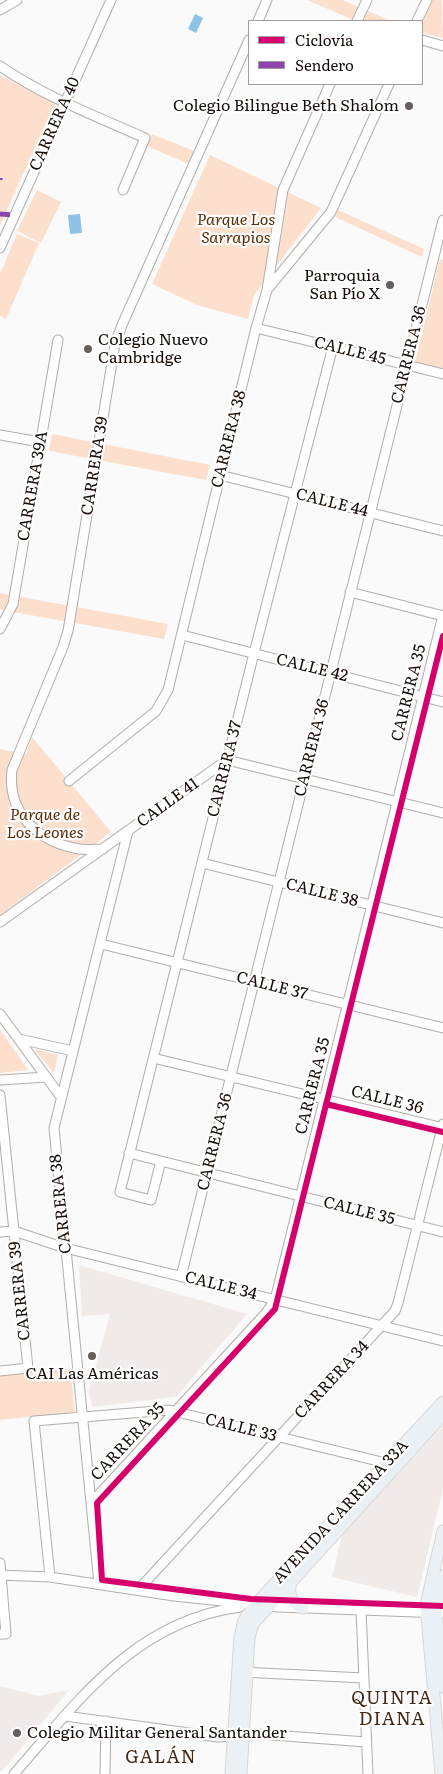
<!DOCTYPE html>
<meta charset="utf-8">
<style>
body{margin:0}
#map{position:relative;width:443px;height:1774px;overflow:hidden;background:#fafafa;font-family:Literata,serif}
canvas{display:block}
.legend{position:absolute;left:248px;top:20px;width:175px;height:65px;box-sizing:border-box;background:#fff;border:1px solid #a29d9b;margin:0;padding:6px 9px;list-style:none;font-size:15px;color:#170b05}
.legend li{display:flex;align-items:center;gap:10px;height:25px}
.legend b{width:25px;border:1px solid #a29d9b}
</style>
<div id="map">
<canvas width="443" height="1774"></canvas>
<ul class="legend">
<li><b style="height:6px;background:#d6006c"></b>Ciclovía</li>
<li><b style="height:6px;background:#8e44ad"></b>Sendero</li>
</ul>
</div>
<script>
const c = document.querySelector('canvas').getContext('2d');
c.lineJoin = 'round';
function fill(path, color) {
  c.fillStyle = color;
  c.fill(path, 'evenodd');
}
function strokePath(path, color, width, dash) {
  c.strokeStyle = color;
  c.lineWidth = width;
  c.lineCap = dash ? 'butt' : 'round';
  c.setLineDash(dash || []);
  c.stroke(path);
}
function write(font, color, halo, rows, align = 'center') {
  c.font = font + ' Literata,serif';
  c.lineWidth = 4.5;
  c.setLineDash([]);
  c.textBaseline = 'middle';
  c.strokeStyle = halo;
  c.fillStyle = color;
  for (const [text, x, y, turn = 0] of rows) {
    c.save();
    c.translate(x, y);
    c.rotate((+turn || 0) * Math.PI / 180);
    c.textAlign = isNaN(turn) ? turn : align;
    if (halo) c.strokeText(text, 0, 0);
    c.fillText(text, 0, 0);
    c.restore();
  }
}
const built = new Path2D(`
 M79,1265l168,49 -71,83 -84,10 -3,-17 21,-76 -28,2z
 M443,1426v63l-26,108 -85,-20 10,-42z
 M0,1686l38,10 31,-6 -68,82 -1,-1z`);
const green = new Path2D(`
 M307,0h35l49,21h-35z
 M433,0h9l1,38 -21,-5v-9z
 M0,75l55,29 -55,121z
 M152,134l42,17 -6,13 -41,-18z
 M210,155l111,53 -67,87 -6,24 -51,-14 -45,-21z
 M37,190l24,12 -20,41 -24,-12z
 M338,210l86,39 -2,8 -87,-40z
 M17,234l22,9 -33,76 -6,-3v-42z
 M440,259l3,1v110l-28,-7z
 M52,434l158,31 -4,15 -157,-29z
 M0,593l168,31 -4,15 -145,-26 -19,-4z
 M32,737l79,95 -111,83v-166l26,5z
 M0,1029l28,41 -28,3z
 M34,1049l24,6 -4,18z
 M70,1369l5,43 -75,8v-44z`);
const water = new Path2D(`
 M195,14l8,4 -7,15 -8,-4z
 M80,214l2,19 -12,1 -2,-19z`);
const minor = new Path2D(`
 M0,10l17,-10
 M258,21l9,-21
 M357,21l10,-21
 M417,21l10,-21
 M422,40l21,6
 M0,66c45,31 96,50 145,72l-22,52
 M0,248l111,-248
 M267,290l16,-100 47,-106
 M256,328l187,46
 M0,435l40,7
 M220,475l223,56
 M350,592l93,24
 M0,629l13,-25 45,-264
 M182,635l261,67
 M69,781l87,-70 12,-21 88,-362 11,-38 64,-78 58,-128
 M103,849c-8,0 -16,1 -24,0 -41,-7 -72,-36 -67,-79l51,-123 5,-16 47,-287 7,-19 127,-285
 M202,863l241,60
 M0,922l227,-162 216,53
 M101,944l342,84
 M0,1014l61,83
 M19,1039l54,12
 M153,1058l290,70
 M0,1080l46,-3
 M0,1095l28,273 -28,3
 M129,1153l314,79
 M161,1161l-10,39 -31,-8 134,-539 79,-307
 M0,1232l14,-1 51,17 378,93
 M181,1277l262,-1057
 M92,1502l174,-189 9,-13 168,-685
 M0,1563l6,71h-6
 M0,1575l50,2 124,19 105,11 164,6
 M50,1577l-16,-156 135,-11 217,53
 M99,1584l-45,-456 74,-297
 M138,1590l257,-279 3,-8 45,-179
 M361,1610l7,164
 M241,1672l123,6
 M65,1716l153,21 41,-3 107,8
 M14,1774c65,-74 121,-153 226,-167
 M105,1774l1,-53`);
const major = new Path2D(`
 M443,1576l-7,33 7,78
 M292,1580c-5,12 -1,23 11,28
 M231,1774l9,-137 4,-17 11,-15 188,-203
 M241,1774l8,-136 4,-14 190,-209
 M441,1774l-15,-169 17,-74`);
const quiet = new Path2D(`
 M0,178v2
 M0,214l14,1`);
const cycleway = new Path2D(`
 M443,636l-168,673 -178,194 5,77 149,19 192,7
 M326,1104l117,28`);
const markers = [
 [409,106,5,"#665f5b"],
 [390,285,5,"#665f5b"],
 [88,349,5,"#665f5b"],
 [92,1356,5,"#665f5b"],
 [17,1733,5,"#665f5b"]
];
const poiNames = [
 ["Colegio Bilingue Beth Shalom",399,106],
 ["Parroquia",380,276],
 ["San Pío X",380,294],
 ["Colegio Nuevo",98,340,"left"],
 ["Cambridge",98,358,"left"],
 ["CAI Las Américas",92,1374,"center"],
 ["Colegio Militar General Santander",27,1733,"left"]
];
const streetNames = [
 ["CARRERA 40",55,124,-66],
 ["CALLE 45",350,351,14],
 ["CARRERA 36",409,355,-76],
 ["CARRERA 38",229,439,-76],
 ["CARRERA 39",95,466,-81],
 ["CARRERA 39A",33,486,-80],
 ["CALLE 44",332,503,14],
 ["CALLE 42",312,668,14],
 ["CARRERA 35",409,693,-76],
 ["CARRERA 36",312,748,-76],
 ["CARRERA 37",225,769,-76],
 ["CALLE 41",168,803,-36],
 ["CALLE 38",322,893,14],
 ["CALLE 37",272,986,14],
 ["CARRERA 35",313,1086,-76],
 ["CALLE 36",387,1100,14],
 ["CARRERA 36",215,1142,-76],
 ["CARRERA 38",61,1204,-96],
 ["CALLE 35",359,1211,14],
 ["CALLE 34",221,1286,14],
 ["CARRERA 39",20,1291,-96],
 ["CARRERA 34",332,1380,-47],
 ["CALLE 33",241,1428,14],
 ["CARRERA 35",128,1442,-47],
 ["AVENIDA CARRERA 33A",341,1512,-47]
];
const parkNames = [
 ["Parque Los",236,220],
 ["Sarrapios",236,238],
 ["Parque de",45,815],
 ["Los Leones",45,833]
];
const neighbourhoodNames = [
 ["QUINTA",392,1699],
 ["DIANA",392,1720],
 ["GALÁN",161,1758]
];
fill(built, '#f0ebe9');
fill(green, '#fcdfcc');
fill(water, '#90c2e6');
strokePath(minor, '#b2ada9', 11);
strokePath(major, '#d8d6d5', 13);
strokePath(minor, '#fefefe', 9);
strokePath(major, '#ebf0f4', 11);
strokePath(quiet, '#8e44ad', 5, [10, 5]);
strokePath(cycleway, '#d6006c', 6);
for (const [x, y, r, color] of markers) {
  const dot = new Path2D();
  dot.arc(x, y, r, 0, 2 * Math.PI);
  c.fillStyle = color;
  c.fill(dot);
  strokePath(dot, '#fff', 2);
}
write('16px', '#170b05', '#fff', poiNames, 'right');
write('16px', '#170b05', '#fff', streetNames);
write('italic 16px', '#5a2d09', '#fff', parkNames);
c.letterSpacing = '1px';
write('18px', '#432916', '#fff', neighbourhoodNames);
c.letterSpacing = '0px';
</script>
